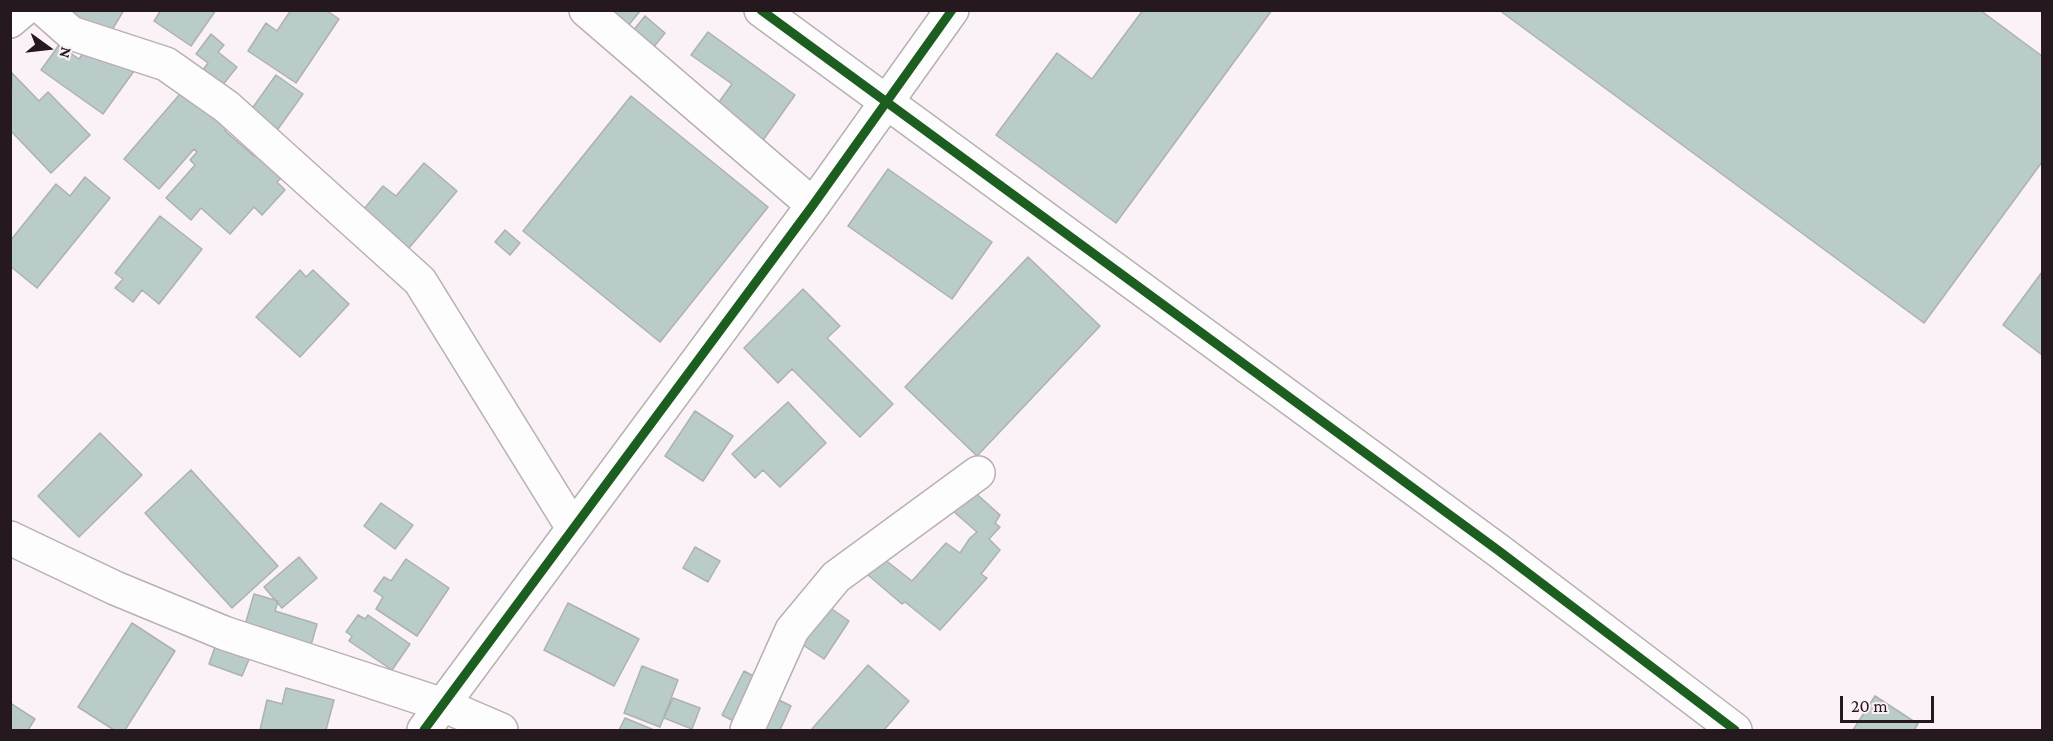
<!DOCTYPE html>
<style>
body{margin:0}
#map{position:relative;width:2053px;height:741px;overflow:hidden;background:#faf2f6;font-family:"Crimson Pro",serif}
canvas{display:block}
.frame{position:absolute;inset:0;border:12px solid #25181f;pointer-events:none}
.north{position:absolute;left:18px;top:18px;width:60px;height:60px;-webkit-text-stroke:4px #fdeff6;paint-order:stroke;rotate:105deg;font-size:16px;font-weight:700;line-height:24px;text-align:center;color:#25181f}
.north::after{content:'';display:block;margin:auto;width:21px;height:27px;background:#25181f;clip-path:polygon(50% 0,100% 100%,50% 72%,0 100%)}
.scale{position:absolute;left:1840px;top:696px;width:94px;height:27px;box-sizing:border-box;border:3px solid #25181f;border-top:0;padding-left:8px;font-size:18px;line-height:21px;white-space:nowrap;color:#25181f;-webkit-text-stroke:4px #fdeff6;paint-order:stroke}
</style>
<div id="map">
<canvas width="2053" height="741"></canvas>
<div class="frame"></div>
<div class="north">N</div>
<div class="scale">20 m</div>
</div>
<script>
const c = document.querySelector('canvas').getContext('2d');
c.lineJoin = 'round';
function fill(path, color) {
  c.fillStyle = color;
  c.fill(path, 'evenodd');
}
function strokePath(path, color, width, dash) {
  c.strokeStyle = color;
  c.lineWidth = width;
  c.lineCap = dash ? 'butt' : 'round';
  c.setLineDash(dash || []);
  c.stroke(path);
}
const building = new Path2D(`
 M64,10h60l-17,28z
 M161,10h55l-25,36 -37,-25z
 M291,10h35l13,9 -43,64 -48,-32 18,-28 11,8z
 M595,10h46l-19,23z
 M1143,10h129l-156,213 -120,-88 61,-82 35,26z
 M1499,10h481l62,46v106l-118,161z
 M645,16l20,17 -17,21 -20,-17z
 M708,32l87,63 -34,48 -47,-34 18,-25 -41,-29z
 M211,34l13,11 -6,7 19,15 -16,20 -19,-16 6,-8 -12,-9z
 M92,41l42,30 -31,43 -62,-44 18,-25 20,14z
 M12,73l27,28 9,-9 42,43 -39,38 -41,-43z
 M276,75l27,19 -25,35 -27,-19z
 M186,87l43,39 -4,5 29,25 7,-8 26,24 -10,10 8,8 -23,25 -8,-8 -24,27 -29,-26 -10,12 -25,-22 29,-33 -5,-5 7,-8 -3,-3 -35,40 -35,-30z
 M631,96l137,111 -108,135 -137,-111z
 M424,163l33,28 -48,57 -45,-39 19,-23 13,10z
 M888,169l104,73 -40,57 -104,-73z
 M85,177l25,21 -73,90 -27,-22v-25l46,-57 14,12z
 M160,216l42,33 -43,55 -17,-14 -9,12 -18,-14 8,-9 -8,-6z
 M505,230l15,13 -10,12 -15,-13z
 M1028,257l72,69 -123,130 -72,-69z
 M300,270l6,7 7,-7 36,34 -49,53 -44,-40z
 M2042,272v83l-39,-30z
 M803,289l37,37 -13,12 66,66 -33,33 -68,-68 -14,14 -34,-35z
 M788,402l38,41 -46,44 -17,-17 -8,8 -23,-24z
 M695,411l38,25 -30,45 -38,-25z
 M100,433l42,42 -63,62 -41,-41z
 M191,470l87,96 -46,42 -87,-95z
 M971,489l29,26 -5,8 5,4 -11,12 11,11 -19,24 6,4 -47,52 -35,-28 -3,2 -34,-29 16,-16 28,22 34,-38 14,10 10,-15 7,-6 -24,-21z
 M381,503l32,22 -18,24 -31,-23z
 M695,547l25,14 -12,21 -25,-14z
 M299,557l18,21 -35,30 -18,-21z
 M406,559l43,29 -32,48 -41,-27 7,-12 -9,-6 10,-14 7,4z
 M254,594l24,7 -3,10 42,13 -6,21 -66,-20z
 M822,602l27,19 -25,38 -27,-18z
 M568,603l71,36 -25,47 -70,-36z
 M358,615l7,4 3,-4 42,29 -18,26 -43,-29 3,-5 -6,-4z
 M132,623l43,28 -50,79h-11l-36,-23z
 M216,644l34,13 -8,19 -33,-12z
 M868,665l41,36 -25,29h-73z
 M642,666l36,14 -18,47 -36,-14z
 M744,671l21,11 -22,44 -21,-11z
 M286,688l48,12 -8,30h-66l7,-30 15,4z
 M769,695l22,11 -11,24h-20z
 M1875,696l43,28 -4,6h-61z
 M673,698l27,10 -8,21 -28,-11z
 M10,703l25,16 -7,11h-18z
 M625,718l29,12h-35z`);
const minor = new Path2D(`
 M45,10l26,23 95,31 61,43 193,174 153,247
 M586,10l227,195
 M761,10l738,541 236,179
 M10,21l13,-11
 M10,538l105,50 109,45 219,72 58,25
 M424,730l389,-525 139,-195
 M747,730l45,-100 44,-53 142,-104`);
const cycleway = new Path2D(`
 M761,10l738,541 236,179
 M424,730l389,-525 139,-195`);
fill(building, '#b9ccc9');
strokePath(building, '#aeb1b1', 1.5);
strokePath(minor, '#b9afb4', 36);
strokePath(minor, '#fefdfe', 33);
strokePath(cycleway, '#1b5e20', 9);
</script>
